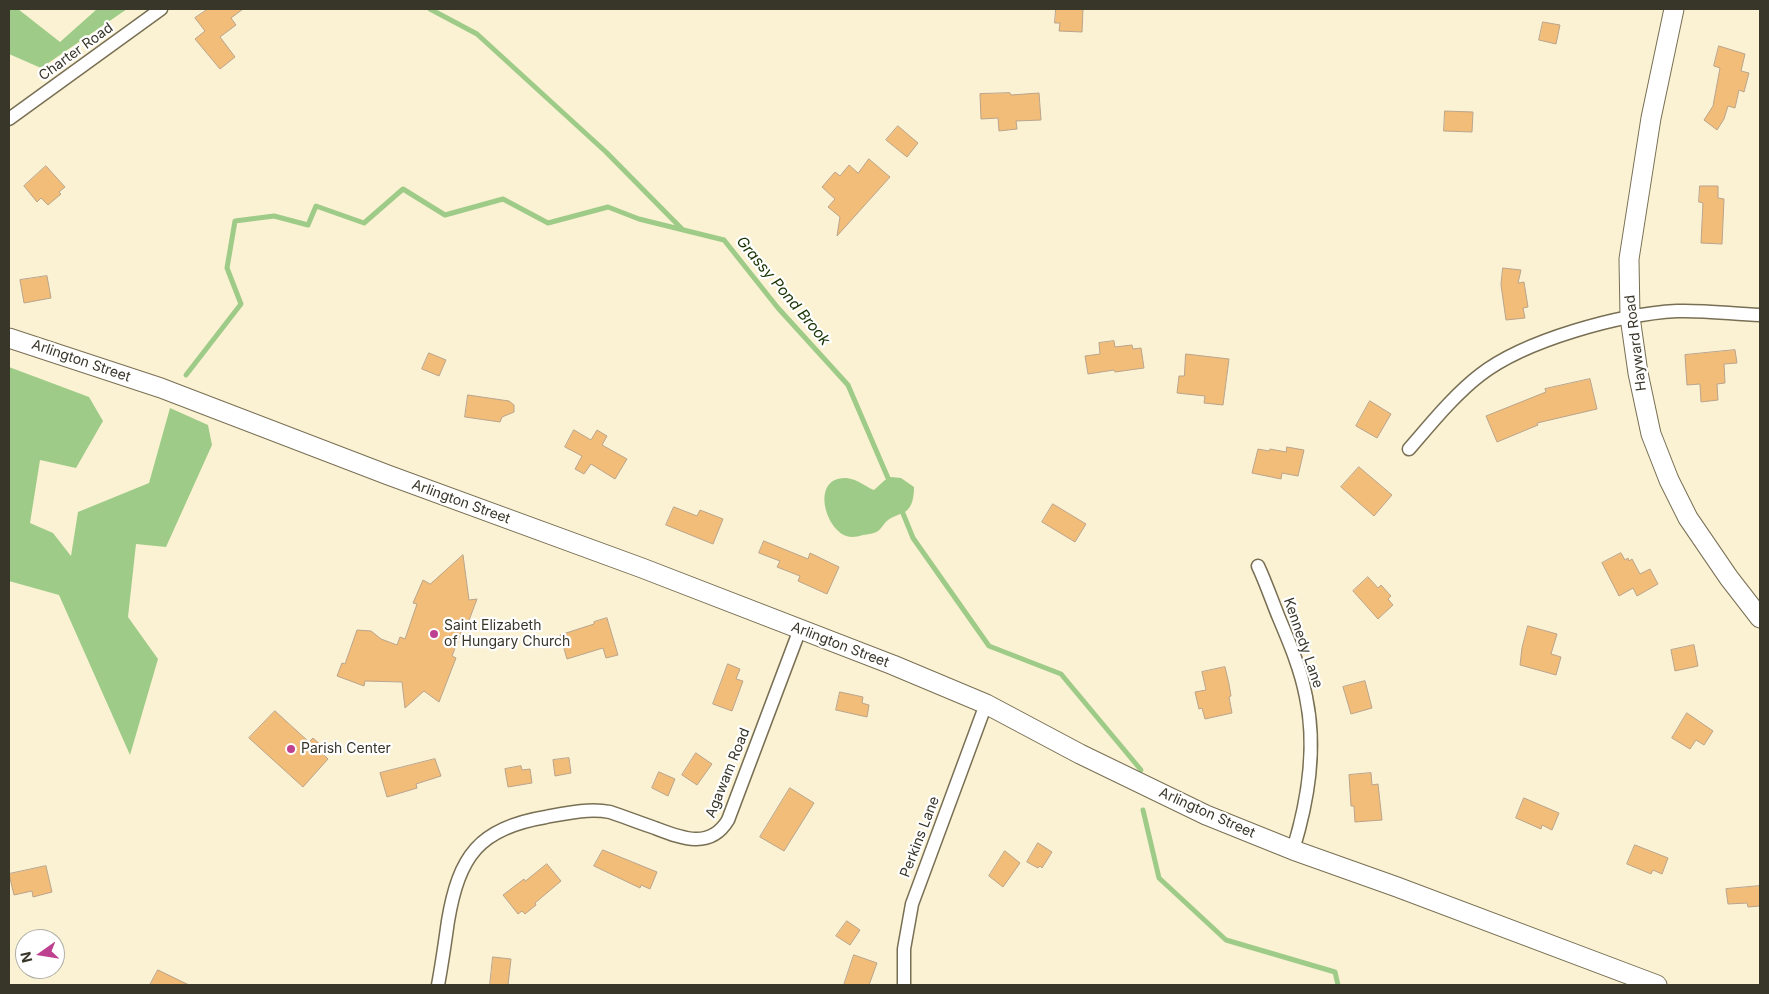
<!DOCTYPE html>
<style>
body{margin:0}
#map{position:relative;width:1769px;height:994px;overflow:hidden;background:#fbf2d3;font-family:Inter,sans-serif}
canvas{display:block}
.frame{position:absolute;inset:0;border:10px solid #383529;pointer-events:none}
.north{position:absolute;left:15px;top:929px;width:50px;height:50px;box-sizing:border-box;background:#fff;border:1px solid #afaea9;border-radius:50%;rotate:257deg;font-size:14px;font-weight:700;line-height:20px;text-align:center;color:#383529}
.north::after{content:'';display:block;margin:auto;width:18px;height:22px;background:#be418f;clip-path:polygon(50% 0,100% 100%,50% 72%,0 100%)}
</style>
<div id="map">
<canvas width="1769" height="994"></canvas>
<div class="frame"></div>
<div class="north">N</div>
</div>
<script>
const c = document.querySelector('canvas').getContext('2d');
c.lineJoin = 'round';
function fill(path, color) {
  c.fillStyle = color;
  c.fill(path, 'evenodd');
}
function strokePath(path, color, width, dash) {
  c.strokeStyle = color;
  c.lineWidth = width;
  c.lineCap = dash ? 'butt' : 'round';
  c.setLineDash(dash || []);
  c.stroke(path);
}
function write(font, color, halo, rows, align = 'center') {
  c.font = font + ' Inter,sans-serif';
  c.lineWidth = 4.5;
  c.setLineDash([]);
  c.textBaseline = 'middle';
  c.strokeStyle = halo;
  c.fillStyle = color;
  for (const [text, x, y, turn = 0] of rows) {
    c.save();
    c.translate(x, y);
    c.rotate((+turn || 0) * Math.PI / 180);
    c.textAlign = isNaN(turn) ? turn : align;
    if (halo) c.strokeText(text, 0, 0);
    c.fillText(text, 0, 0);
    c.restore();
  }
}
const water = new Path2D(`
 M9,9h9l42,33 37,-33h30l-86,59 -32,-14z
 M9,367l80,30 14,24 -27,47 -36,-8 -10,63 23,10 18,23 7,-44 71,-29 21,-75 38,17 4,20 -46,102 -30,-3 -8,73 30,42 -28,96 -71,-160 -50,-14z
 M891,477l10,1 13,9c0,8 -1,20 -9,25 -4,2 -11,4 -17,8 -4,3 -6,8 -10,11 -4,3 -10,3 -15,4 -3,1 -8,2 -11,2 -25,0 -44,-60 -6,-59 12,1 18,8 28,12l11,-10z`);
const stream = new Path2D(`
 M430,9l47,25 129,118 76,77
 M186,375l55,-71 -14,-36 8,-47 39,-5 34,9 8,-19 48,17 39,-34 42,26 58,-16 45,24 60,-16 31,12 85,21 54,68 70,77 43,100
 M900,506l13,32 76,108 72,28 80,96
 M1143,810l16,68 67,62 109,32 3,13`);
const building = new Path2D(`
 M208,9h35l-12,9 5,7 -16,12 15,20 -15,12 -25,-30 10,-8 -10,-13z
 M1056,9h27l-1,23 -23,-1 1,-8h-5z
 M1543,22l17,3 -4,19 -17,-4z
 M1719,46l26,8 -4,17 8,2 -5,19 -5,-2 -4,18 -7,-2 -4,13 -7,11 -13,-10 9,-14 7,-38 -6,-2z
 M1010,93l1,2 28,-2 2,27 -25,1 1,8 -18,2 -1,-13 -17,1 -1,-25z
 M1445,111l28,1 -1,20 -28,-1z
 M898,126l20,17 -11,14 -21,-17z
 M869,159l21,18 -53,59 3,-19 -12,-10 7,-8 -13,-12 13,-15 5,4 9,-11 9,8z
 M46,166l19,21 -6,5 2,2 -13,11 -7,-7 -4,4 -13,-16z
 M1700,186h18v12l6,1 -2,45 -21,-1 2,-40 -4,-1z
 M1503,268l18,2 -3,13 6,-1 4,25 -5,1 2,10 -19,2 -5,-35z
 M47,276l4,22 -27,5 -4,-23z
 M1114,341l1,6 17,-2 1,4 8,-1 3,20 -29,4 -1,-2 -26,4 -3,-18 15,-2 -1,-11z
 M1735,350l2,13 -13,1 1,19 -8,1 1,16 -17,2 -1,-18 -13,1 -2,-30z
 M429,353l17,7 -7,16 -17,-7z
 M1186,354l43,5 -6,46 -19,-2 1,-7 -28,-3 2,-17h5z
 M1590,379l7,30 -60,14 1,2 -41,17 -11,-26 60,-24 -1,-3z
 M468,395l41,6 5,4v7l-12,5 -2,5 -35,-5z
 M1370,401l21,13 -14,24 -21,-12z
 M574,430l17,10 6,-10 10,6 -5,9 25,14 -12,20 -24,-15 -7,10 -9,-5 7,-13 -17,-9z
 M1287,447l17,3 -6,26 -16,-3 -1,6 -29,-6 6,-24 11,2 1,-2 16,3z
 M1359,467l33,28 -18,21 -33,-29z
 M1053,504l33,20 -11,18 -33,-20z
 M674,507l23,9 3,-6 23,9 -10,25 -47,-19z
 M764,541l44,18 2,-6 29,14 -12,27 -29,-13 2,-5 -23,-9 3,-6 -21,-8z
 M1621,553l4,7 3,-2 1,3 3,-2 8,15 10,-5 8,15 -21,12 -4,-8 -14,8 -17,-33z
 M463,555l6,45 8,-1 -9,24 -3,-1 -13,34 4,2 -17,44 -15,-11 -19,17 -3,-26 -37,-1 -1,5 -27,-10 5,-13 3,1 12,-34 14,1 10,8 16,6 3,-8 5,2 12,-35 -4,-1 10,-23 7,4z
 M1368,577l10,11 3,-3 10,11 -3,3 5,6 -15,14 -25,-28z
 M607,618l11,37 -12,3 -3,-10 -36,11 -7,-24 34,-11v-2z
 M1528,626l29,8 -6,20 10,3 -5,18 -36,-10 2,-17z
 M1694,645l4,21 -23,5 -4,-21z
 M728,664l12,5 -4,10 7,2 -11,30 -19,-7z
 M1225,667l4,17 2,12 -2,1 3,16 -27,6 -3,-11 -3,1 -4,-17 11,-2 -4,-18z
 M1365,681l7,27 -21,6 -8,-27z
 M840,692l23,5 -1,6 7,2 -2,12 -31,-7z
 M275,711l34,31 4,-4 10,9 -3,4 8,8 -25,28 -54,-49z
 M1687,713l26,18 -9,14 -8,-5 -6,9 -18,-11z
 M696,753l16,11 -15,21 -15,-10z
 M569,758l2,15 -16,3 -2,-16z
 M435,759l6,17 -25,8 1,4 -30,9 -7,-24z
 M521,766l1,4 8,-1 2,14 -24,4 -3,-18z
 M659,772l16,7 -7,17 -16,-8z
 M1371,773l1,12 6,-1 4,36 -27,2 -1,-16h-3l-2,-31z
 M790,788l24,15 -30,48 -24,-14z
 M1524,798l35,15 -7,17 -10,-5 -1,4 -25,-11z
 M1038,843l14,9 -10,16 -2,-2 -2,2 -11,-6z
 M1635,845l33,13 -6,16 -9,-4 -2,4 -24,-10z
 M603,850l54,22 -7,17 -9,-4 -1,3 -46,-22z
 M1005,851l15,12 -17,24 -14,-11z
 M547,864l14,17 -26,22 1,2 -11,9 -3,-3 -4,3 -15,-19 21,-16 1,2z
 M46,866l6,26 -19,5 -1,-6 -18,4 -5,-21z
 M1760,886v20l-12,1 -1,-4 -19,1 -2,-15z
 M847,921l13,9 -10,15 -14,-9z
 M854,955l23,8 -8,22h-25z
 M493,957l18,2 -3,26h-18z
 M158,970l31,15h-39z`);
const street = new Path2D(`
 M9,119l152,-110
 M1409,449c21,-24 45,-54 71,-74 45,-35 140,-61 197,-64 28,-1 55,3 83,4
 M1258,566c8,17 14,35 21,52 11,26 22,52 27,79 11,52 2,104 -13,153
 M438,985c4,-21 7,-43 10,-64 11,-65 31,-93 98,-104 21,-4 43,-9 64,-5 15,5 30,11 45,16 26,10 55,22 73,-8l72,-191
 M904,985v-36l8,-45 74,-200`);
const secondary = new Path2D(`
 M1674,9l-23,109 -22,141 1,58 8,56 13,61 18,46 19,38 41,60 31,40
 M9,338l152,50 227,87 254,93 251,97 93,39 94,50 126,61 87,35 104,37 260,98`);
const markers = [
 [434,634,5,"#be418f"],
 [291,749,5,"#be418f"]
];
const streetNames = [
 ["Charter Road",76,52,-36],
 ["Hayward Road",1636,343,-97],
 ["Arlington Street",81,361,19],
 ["Arlington Street",461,502,20],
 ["Kennedy Lane",1303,643,71],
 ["Arlington Street",840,645,21],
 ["Agawam Road",728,773,-68],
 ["Arlington Street",1207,813,24],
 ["Perkins Lane",920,837,-69]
];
const poiNames = [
 ["Saint Elizabeth",444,626],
 ["of Hungary Church",444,642],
 ["Parish Center",301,749]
];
const waterNames = [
 ["Grassy Pond Brook",783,291,50]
];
fill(water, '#9ecb87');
strokePath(stream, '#9ecb87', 5);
fill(building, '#f2bc79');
strokePath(building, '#b9a48c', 1);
strokePath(street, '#786f54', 15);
strokePath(secondary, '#786f54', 21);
strokePath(street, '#fff', 12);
strokePath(secondary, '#fff', 19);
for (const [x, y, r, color] of markers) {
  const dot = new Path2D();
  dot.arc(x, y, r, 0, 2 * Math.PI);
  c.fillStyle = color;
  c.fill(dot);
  strokePath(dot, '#fff', 2);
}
write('14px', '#383529', '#fff', streetNames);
write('14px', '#383529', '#fff', poiNames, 'left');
write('italic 15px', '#173303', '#fff', waterNames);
</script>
